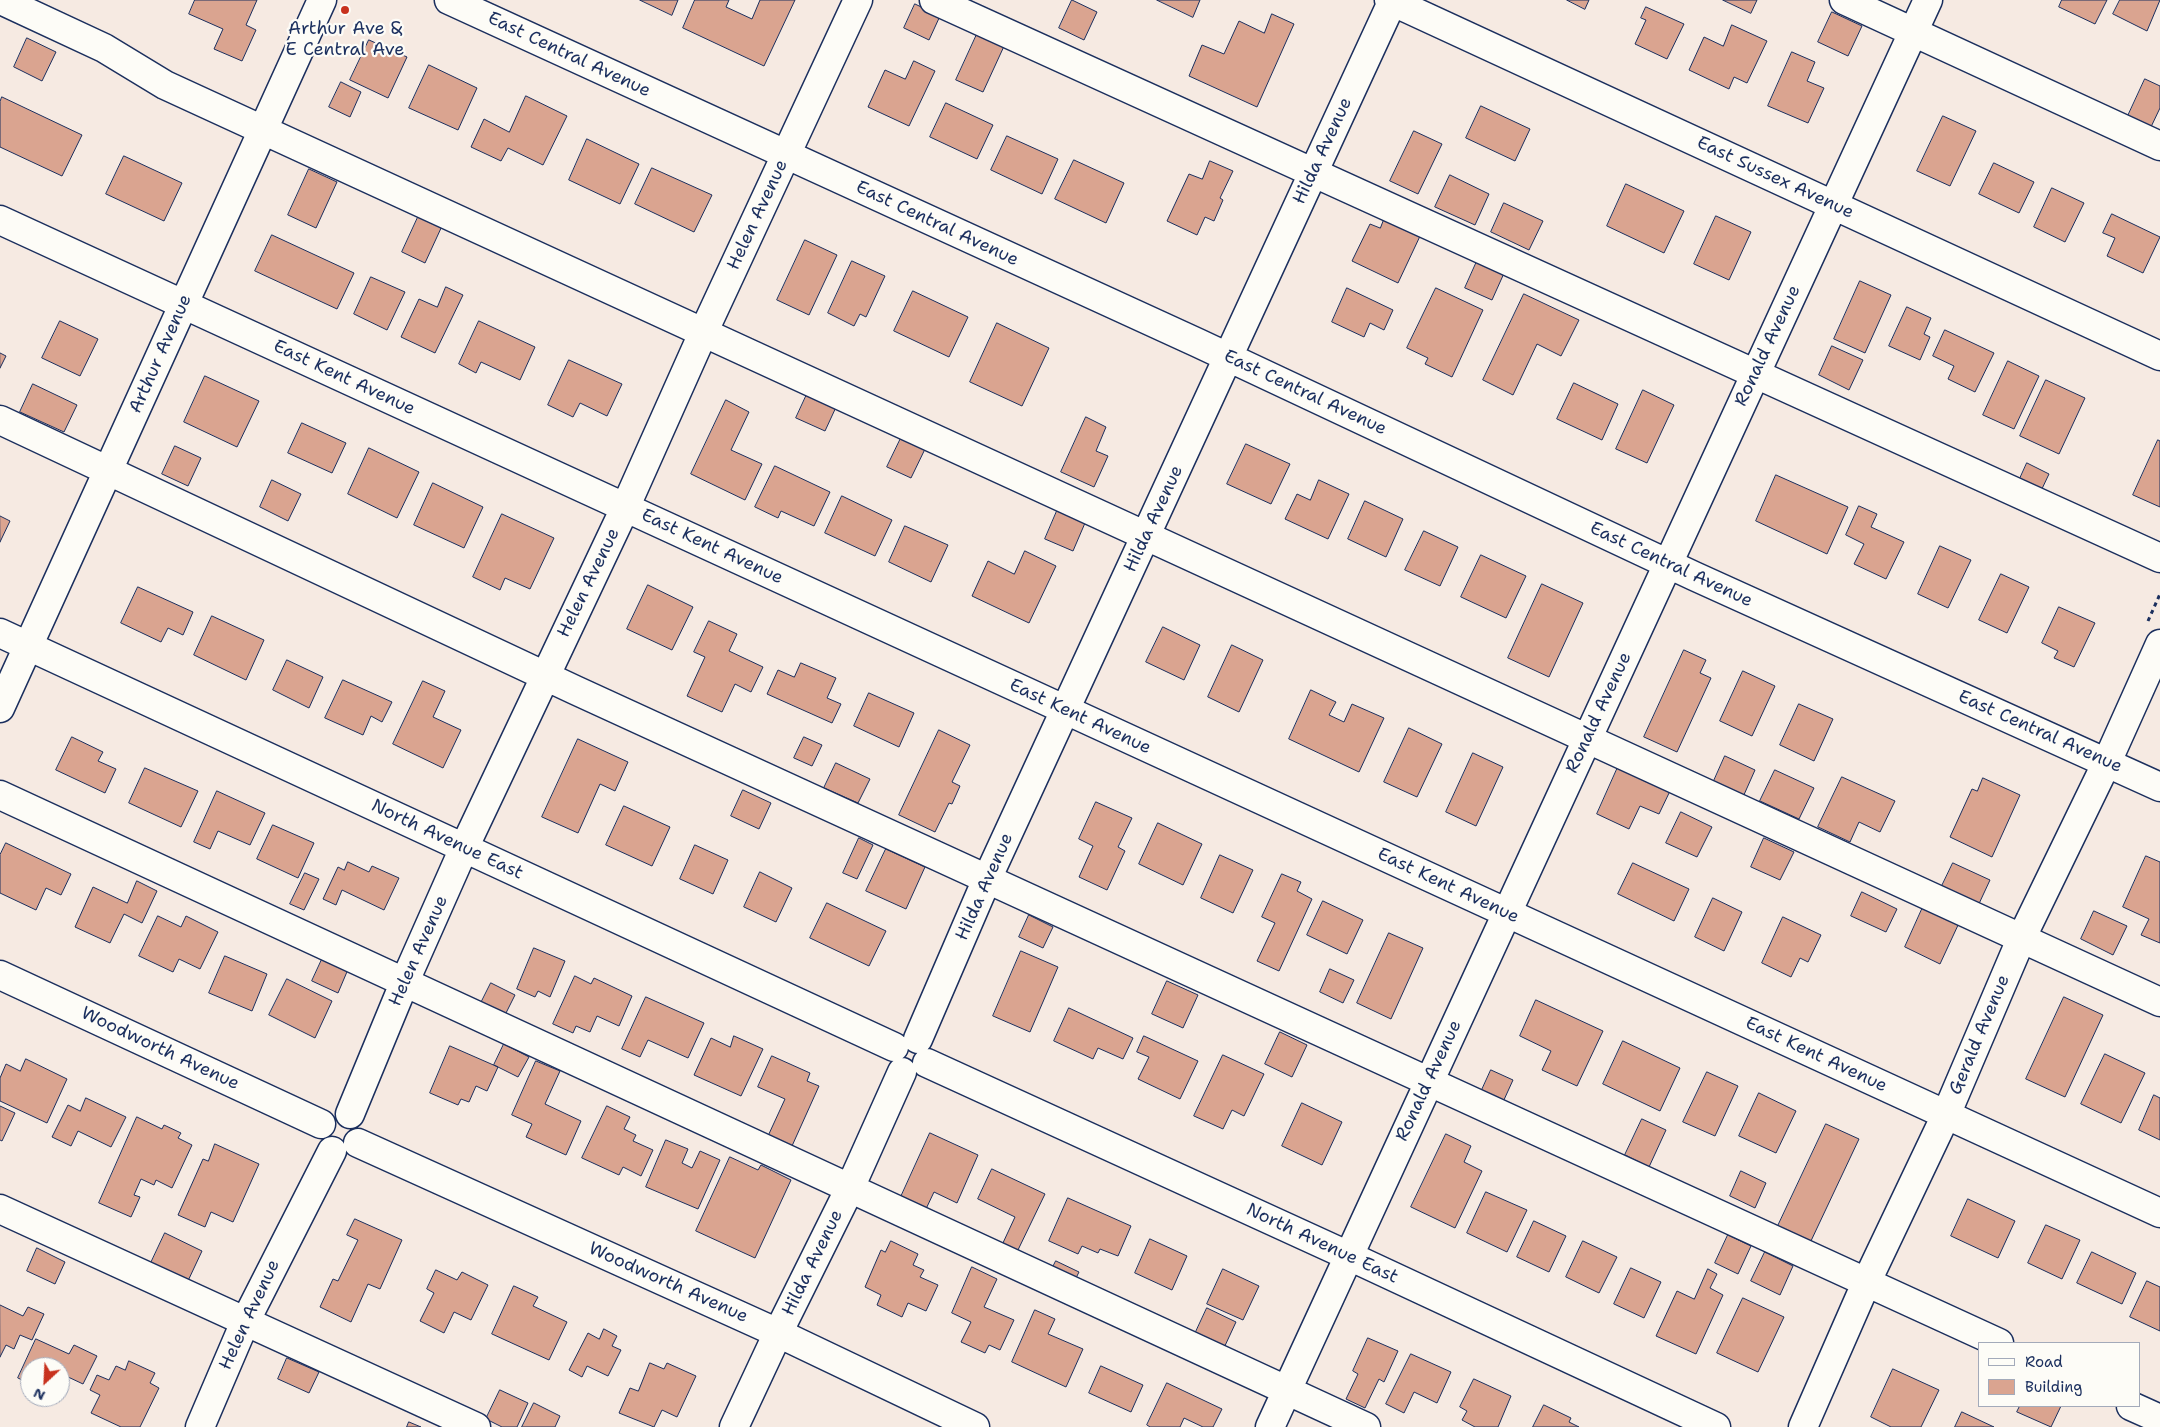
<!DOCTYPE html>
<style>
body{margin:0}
#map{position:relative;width:2160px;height:1427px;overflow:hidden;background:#f6eae2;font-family:"Shantell Sans",sans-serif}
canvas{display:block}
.legend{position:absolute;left:1978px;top:1342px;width:162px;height:65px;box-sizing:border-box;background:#fdfcf7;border:1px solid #a3aaba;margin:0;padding:6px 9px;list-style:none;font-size:15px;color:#1b2f5e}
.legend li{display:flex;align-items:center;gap:10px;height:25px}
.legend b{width:25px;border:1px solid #a3aaba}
.north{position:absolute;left:20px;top:1357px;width:50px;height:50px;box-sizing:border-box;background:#fdfcf7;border:1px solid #a3aaba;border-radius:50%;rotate:205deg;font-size:14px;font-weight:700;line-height:20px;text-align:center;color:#1b2f5e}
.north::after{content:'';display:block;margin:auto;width:18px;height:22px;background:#c8321e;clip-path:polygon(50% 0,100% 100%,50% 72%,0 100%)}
</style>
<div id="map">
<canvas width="2160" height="1427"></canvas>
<ul class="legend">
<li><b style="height:6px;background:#fdfcf7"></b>Road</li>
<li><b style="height:14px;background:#daa490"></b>Building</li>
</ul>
<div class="north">N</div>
</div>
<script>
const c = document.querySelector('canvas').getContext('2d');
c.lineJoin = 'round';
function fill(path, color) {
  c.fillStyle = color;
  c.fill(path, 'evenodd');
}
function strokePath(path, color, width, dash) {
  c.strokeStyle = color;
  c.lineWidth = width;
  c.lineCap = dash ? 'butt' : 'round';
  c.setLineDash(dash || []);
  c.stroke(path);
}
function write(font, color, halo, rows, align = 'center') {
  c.font = font + ' "Shantell Sans",sans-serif';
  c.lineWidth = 4.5;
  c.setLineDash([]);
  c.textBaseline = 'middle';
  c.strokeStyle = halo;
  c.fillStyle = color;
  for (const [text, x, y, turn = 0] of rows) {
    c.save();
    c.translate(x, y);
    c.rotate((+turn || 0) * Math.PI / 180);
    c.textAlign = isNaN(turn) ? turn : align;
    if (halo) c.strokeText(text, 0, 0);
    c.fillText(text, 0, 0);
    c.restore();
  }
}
const building = new Path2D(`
 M195,0h62l-11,25 10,5 -14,31 -28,-12 9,-20 -34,-15z
 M640,0h38l-6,15z
 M695,0h34l-3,7 26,12 8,-19h35l-31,66 -81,-38z
 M1072,0l25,12 -13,28 -25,-12z
 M1157,0h43l-7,17z
 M1567,0h22l-4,9z
 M1723,0h34l-6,13z
 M2062,0h45l-12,24 -36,-17z
 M2120,0h40l-13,31 -34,-17z
 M915,4l25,12 -11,24 -25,-12z
 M1646,7l38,17 -17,35 -32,-15 11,-24 -5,-2z
 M1832,12l30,14 -14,30 -30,-14z
 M1272,14l22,10 -37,83 -68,-31 13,-31 22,9 15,-33 25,12z
 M1732,25l35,16 -20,42 -13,-6 -5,12 -40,-19 15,-33 19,9z
 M978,32l27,12 -22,48 -27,-12z
 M27,38l29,14 -14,29 -28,-14z
 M369,40l38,17 -19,41 -38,-18z
 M1792,52l23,10 -8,19 17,7 -16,35 -40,-17z
 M914,61l21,10 -26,55 -41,-19 17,-37 20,9z
 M429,65l48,23 -19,42 -49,-22z
 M2145,79l15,7v22l-10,21 -23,-11z
 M341,82l20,10 -11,25 -21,-10z
 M526,96l41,20 -24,49 -35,-17 -7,13 -30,-14 13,-28 25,13z
 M2,97l80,38 -20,41 -62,-29v-45z
 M946,103l47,22 -16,34 -47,-22z
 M1481,106l49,23 -15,32 -49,-23z
 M1943,116l33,15 -26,55 -33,-15z
 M1414,131l28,13 -24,50 -28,-13z
 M1007,136l51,23 -16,35 -51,-24z
 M587,139l52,25 -19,40 -51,-24z
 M124,156l58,27 -18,38 -58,-27z
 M1074,160l50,23 -18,40 -51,-24z
 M1210,161l23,10 -13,27 3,2 -9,21 -9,-4 -8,18 -30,-14 22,-47 13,5z
 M1994,163l40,19 -15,31 -40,-19z
 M652,168l60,27 -18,37 -59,-28z
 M309,169l28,13 -21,46 -28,-13z
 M1450,175l39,19 -14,31 -40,-18z
 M1626,184l58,27 -20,42 -57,-27z
 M2052,188l32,15 -19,39 -31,-15z
 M1504,203l39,18 -14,29 -38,-18z
 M2112,214l48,23 -17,36 -36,-17 8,-18 -12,-5z
 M419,215l23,11 -17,37 -23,-11z
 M1716,216l35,16 -22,48 -35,-16z
 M1385,217l36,17 -23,49 -46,-22 18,-37 10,4z
 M272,235l82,38 -17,36 -82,-38z
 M805,240l32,15 -28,60 -32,-15z
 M1478,259l27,12 -13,29 -27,-12z
 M852,261l33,15 -19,41 -6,-3 -6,12 -26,-13z
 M371,277l34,15 -18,38 -33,-16z
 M1860,281l31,14 -26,58 -31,-14z
 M446,287l17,8 -28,58 -34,-16 18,-38 18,8z
 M1347,288l46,22 -9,20 -14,-7 -6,14 -32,-15z
 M1436,288l47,22 -31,67 -27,-13 3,-6 -21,-10z
 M913,291l55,26 -19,40 -55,-26z
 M1524,294l55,26 -18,36 -24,-12 -24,51 -30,-15z
 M1907,307l24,11 -7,16 6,3 -10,23 -31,-14z
 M60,321l38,18 -18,37 -38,-18z
 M479,321l56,26 -15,33 -39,-18 -5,11 -17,-9z
 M997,323l52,25 -27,58 -52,-24z
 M1945,330l49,23 -19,39 -27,-13 6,-13 -21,-10z
 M1832,346l31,14 -14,30 -30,-15z
 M0,353l6,3 -6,12z
 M569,360l53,24 -15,32 -27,-13 -7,14 -25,-12z
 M2008,361l31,15 -25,53 -31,-14z
 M205,376l54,25 -22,46 -53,-25z
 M2046,380l39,18 -26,56 -39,-18z
 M1574,383l44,21 -16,36 -45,-21z
 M33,384l44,21 -13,27 -44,-20z
 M1643,390l31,15 -27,58 -31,-14z
 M808,392l29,13 -12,26 -29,-13z
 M726,400l23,12 -18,38 31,14 -17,36 -54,-26z
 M1086,417l20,10 -10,24 12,5 -14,31 -33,-15z
 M302,423l44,20 -14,30 -44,-20z
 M902,436l24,11 -15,31 -24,-11z
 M2158,440l2,1v66l-27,-12z
 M1246,444l44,20 -19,40 -44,-20z
 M175,446l26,12 -13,28 -26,-12z
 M369,448l50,24 -22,46 -49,-24z
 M2027,463l22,11 -9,19 -22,-10z
 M775,466l55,26 -16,34 -33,-15 -3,7 -23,-11z
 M1776,475l72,32 -21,47 -71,-33z
 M272,480l29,14 -13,27 -28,-14z
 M1319,480l30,14 -21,45 -43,-20 12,-25 13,6z
 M433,483l50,24 -19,41 -50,-23z
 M842,496l50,24 -17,36 -50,-23z
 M1365,501l38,18 -17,38 -38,-18z
 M1859,506l18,8 -6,13 33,15 -18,37 -32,-15 10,-20 -18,-9z
 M1057,511l28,12 -12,28 -28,-12z
 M502,514l52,24 -24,51 -25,-11 -5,12 -27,-13z
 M0,516l10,5 -10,21z
 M905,526l43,19 -17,37 -42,-20z
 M1424,531l34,16 -18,39 -35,-16z
 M1940,546l31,14 -23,48 -30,-14z
 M1025,551l31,15 -27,57 -57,-27 16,-35 26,13z
 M1481,555l45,21 -20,42 -45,-21z
 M2001,574l28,13 -22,46 -28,-13z
 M1542,584l41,19 -34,74 -41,-19z
 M648,585l45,22 -21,43 -45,-21z
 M138,587l55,25 -10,23 -15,-7 -7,14 -40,-19z
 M2059,607l36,16 -21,44 -20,-9 4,-7 -16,-8z
 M212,616l52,24 -18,40 -52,-25z
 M709,621l28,13 -8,17 34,16 -12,25 -16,-8 -13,28 -35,-16 18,-39 -11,-5z
 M1163,627l37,18 -16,35 -38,-18z
 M1232,645l31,15 -24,52 -31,-15z
 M1684,650l22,10 -6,13 11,5 -34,74 -33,-15z
 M287,660l36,17 -14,31 -36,-18z
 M801,663l35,15 -9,20 14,6 -9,19 -65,-29 11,-24 16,7z
 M1743,671l32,15 -23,50 -32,-15z
 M343,680l49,22 -10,20 -11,-6 -8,19 -38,-17z
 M423,681l22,10 -12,26 28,13 -18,38 -50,-24z
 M1311,690l25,12 -7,13 15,7 8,-18 32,14 -25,54 -70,-33z
 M869,693l45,20 -15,34 -45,-21z
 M1799,704l34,15 -19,42 -34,-16z
 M1409,728l33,16 -25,53 -33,-15z
 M939,730l31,15 -18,37 8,4 -8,18 -3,-1 -14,29 -36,-17z
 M72,737l31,15 -5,9 18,8 -11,24 -49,-23z
 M804,737l18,8 -10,21 -18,-8z
 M578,739l50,23 -13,29 -15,-7 -22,49 -36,-16z
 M1473,753l30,14 -27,59 -30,-14z
 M1725,756l30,14 -12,27 -30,-14z
 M836,763l34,16 -12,24 -34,-15z
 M1618,767l52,24 -11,23 -19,-8 -11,23 -32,-15z
 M145,768l53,23 -17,36 -52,-24z
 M1775,770l39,18 -15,31 -39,-18z
 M1842,777l53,24 -15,31 -21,-10 -9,20 -32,-15z
 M1983,778l37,17 -28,62 -42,-20 22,-48 5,2z
 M743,790l28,13 -12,26 -28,-13z
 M217,791l48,22 -15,32 -32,-14 -8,18 -16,-7z
 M1096,802l36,16 -14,29 7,4 -18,39 -28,-13 14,-31 -14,-7z
 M624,806l46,21 -18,39 -46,-21z
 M1681,812l31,15 -15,30 -31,-14z
 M1158,823l44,21 -19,41 -44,-21z
 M273,825l41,18 -16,35 -41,-19z
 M859,838l14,7 -16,34 -14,-6z
 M1764,838l30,14 -14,28 -29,-13z
 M6,843l65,31 -10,21 -15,-7 -10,22 -36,-17v-38z
 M695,845l33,15 -15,34 -33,-15z
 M886,849l39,18 -19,42 -40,-18z
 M1220,855l33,15 -20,43 -32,-15z
 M2146,856l14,6v81l-19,-8 8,-16 -26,-12z
 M348,862l21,10 3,-6 27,12 -15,32 -42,-20 -6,15 -13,-6 15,-32 6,3z
 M1633,863l56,26 -15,32 -56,-27z
 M1953,863l37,17 -13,28 -37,-18z
 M760,872l32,16 -16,34 -32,-15z
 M305,873l14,6 -15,31 -14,-6z
 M1282,874l19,8 -4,9 15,8 -33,72 -22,-10 18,-38 -13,-6z
 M137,881l20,10 -15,32 -18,-9 -14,29 -35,-16 18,-40 34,16z
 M1862,892l35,17 -11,23 -35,-16z
 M1713,898l29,14 -18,39 -29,-14z
 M1323,901l40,19 -16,34 -40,-19z
 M827,903l59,28 -17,35 -59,-28z
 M1923,907l36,16 -19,41 -35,-17z
 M2094,911l33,15 -14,29 -32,-16z
 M1029,915l24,12 -10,21 -24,-11z
 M158,916l23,11 5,-11 32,16 -18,37 -21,-10 -6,13 -34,-16z
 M1783,917l38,18 -13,27 -8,-4 -9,19 -29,-14z
 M1389,933l34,15 -32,71 -34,-16z
 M534,948l31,13 -15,36 -12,-6 -3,6 -18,-8z
 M1021,951l37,16 -28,65 -37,-16z
 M324,955l25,12 -11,26 -26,-12z
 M225,956l42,18 -15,37 -43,-18z
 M1330,969l24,11 -11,23 -23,-11z
 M575,976l16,8 3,-6 38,18 -13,30 -22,-10 -7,16 -14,-6 -3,7 -20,-9z
 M287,979l45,22 -17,37 -46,-23z
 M1167,981l31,14 -15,33 -31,-14z
 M491,983l24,12 -13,26 -24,-12z
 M646,997l58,26 -16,35 -40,-18 -8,17 -18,-8z
 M2064,997l39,18 -38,82 -39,-18z
 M1536,1000l67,31 -26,55 -35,-16 9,-19 -31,-15z
 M1069,1008l64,30 -10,21 -25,-11 -5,11 -39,-18z
 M1280,1032l27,13 -15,32 -27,-13z
 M734,1036l29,13 -22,47 -47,-21 17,-37 19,9z
 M1144,1036l54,25 -18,38 -42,-20 11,-22 -12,-5z
 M1623,1041l57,27 -20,43 -57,-27z
 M504,1044l25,13 -11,20 -24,-12z
 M450,1046l48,21 -11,24 -11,-5 -7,16 -8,-3 -3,6 -28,-12z
 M2105,1054l40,19 -24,50 -40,-19z
 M1223,1055l41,19 -20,42 -12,-6 -9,19 -29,-13z
 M772,1056l38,17 -3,8 12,5 -27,60 -24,-10 17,-37 -27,-12z
 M26,1059l41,20 -20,44 -47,-22v-23l6,-14 14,7z
 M536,1061l24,10 -15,33 36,17 -15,34 -40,-18 6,-13 -20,-9z
 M1491,1070l22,10 -10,22 -22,-10z
 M1707,1072l31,14 -23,50 -32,-14z
 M1759,1093l37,18 -20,42 -37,-17z
 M2154,1095l6,3v42l-21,-10z
 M86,1098l40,19 -15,30 -33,-16 -7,15 -19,-9 16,-32 12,6z
 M1302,1103l40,19 -20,43 -40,-19z
 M0,1106l15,7 -13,28 -2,-1z
 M607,1106l23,11 -6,12 12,6 -3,6 20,9 -12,26 -18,-9 -4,8 -37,-17z
 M137,1117l25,12 2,-4 17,8 -3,5 14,7 -20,43 -16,-8 -2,5 -13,-6 -7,16 6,2 -9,20 -32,-14z
 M1642,1119l24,11 -17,37 -24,-12z
 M1826,1124l33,15 -49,104 -33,-15z
 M930,1133l48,22 -21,48 -23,-11 -9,19 -25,-12z
 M1446,1134l25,12 -7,16 18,9 -27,57 -44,-21z
 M666,1140l22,9 -6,14 10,5 8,-17 20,9 -22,49 -52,-22z
 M215,1144l44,20 -26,58 -22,-10 -6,15 -27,-12 25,-56 5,2z
 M730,1157l28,13 3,-5 30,15 -36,78 -59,-27z
 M992,1169l53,25 -28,58 -15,-7 13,-28 -37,-18z
 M1741,1171l25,12 -11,25 -25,-12z
 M1486,1192l41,18 -20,42 -40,-19z
 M1068,1198l63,28 -13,30 -18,-7 -2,4 -16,-7 -4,8 -29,-13z
 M1968,1199l47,22 -17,37 -47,-22z
 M355,1219l47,21 -22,49 -12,-5 -17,38 -31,-15 13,-28 5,2 20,-41 -11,-5z
 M1534,1221l32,15 -17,36 -32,-15z
 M2046,1225l34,15 -18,39 -34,-16z
 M165,1233l37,18 -15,32 -37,-18z
 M1728,1235l23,11 -13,28 -23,-11z
 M1150,1239l37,17 -15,34 -37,-17z
 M891,1241l27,13 -5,11 11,5 -4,7 18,8 -12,26 -18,-8 -6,14 -25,-12 4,-10 -16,-8 16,-37 4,2z
 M1583,1241l34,16 -18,36 -33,-16z
 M37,1248l28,14 -10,22 -28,-13z
 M1765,1252l28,14 -13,29 -29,-14z
 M2092,1252l44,21 -14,31 -45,-21z
 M1056,1261l23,11 -6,12 -23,-11z
 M972,1267l25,12 -13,28 30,13 -14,30 -11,-5 -4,8 -24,-11 10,-20 -19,-9z
 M1631,1268l30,14 -17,36 -30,-14z
 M1223,1269l36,17 -16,34 -36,-16z
 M1708,1269l9,5 -7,14 13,7 -27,59 -40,-18 21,-45 17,8z
 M436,1270l21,10 5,-8 26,13 -17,35 -17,-8 -10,21 -24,-12 14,-28 -7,-4z
 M2147,1281l13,6v44l-30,-14z
 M514,1286l24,11 -5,9 34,16 -18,38 -57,-26z
 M1743,1298l41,19 -26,55 -41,-19z
 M0,1305l23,11 5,-9 16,7 -12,26 -12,-5 -6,14 -8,-4 -6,12z
 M1207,1308l29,14 -13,28 -29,-14z
 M1035,1310l20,9 -7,15 35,15 -17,38 -54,-25z
 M604,1329l13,7 -5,10 9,4 -13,26 -21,-10 -5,11 -13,-7 19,-37 11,6z
 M1368,1338l30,13 -14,31 -5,-3 -14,29 -19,-9 12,-25 -5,-3z
 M36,1339l33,15 5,-9 23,11 -14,28 -17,-8 -6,13v-22h-30v17l-12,-6z
 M1411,1354l40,18 -14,31 -23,-11 -10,21 -18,-9z
 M287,1358l32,14 -10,21 -31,-14z
 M129,1361l26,12 -5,10 9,5 -19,39h-19l-30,-14 9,-18 -10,-5 7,-15 12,5 7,-14 9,4z
 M650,1363l14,6 3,-6 29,13 -19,41 -15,-7 -8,17 -35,-14 11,-25 8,3z
 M1101,1366l42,19 -12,27 -42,-19z
 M1893,1369l46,21 -18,37h-30l-20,-10z
 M1474,1379l37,17 -13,31h-23l-13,-7 5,-9 -7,-4z
 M1167,1383l55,26 -9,18h-10l-19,-9 -4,9h-30l-3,-2z
 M500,1390l28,13 -11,24h-15l-16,-8z
 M534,1403l26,13 -5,11h-33z
 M1544,1405l27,13 -2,4 10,5h-46z
 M2020,1406h41l-10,21 -34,-15z
 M1962,1412l32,15h-39z
 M409,1422l12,5h-14z`);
const path = new Path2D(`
 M2148,621l12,-27`);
const minor = new Path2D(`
 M1,0l103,48 61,37 1995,917
 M449,0l749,343 496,233 466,211
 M934,0c408,188 818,371 1226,558
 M1389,0l771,356
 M1844,0l316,146
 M0,220l2160,993
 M0,420l575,270 1424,653
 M0,633l894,414
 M0,708l322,-708
 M0,795l1366,632
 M0,975l321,149
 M918,1039l69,-160 406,-879
 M927,1063l422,193 367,171
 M350,1114l55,-133 59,-133 161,-340 79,-177 154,-331
 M358,1143l420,190 197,94
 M0,1209l476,218
 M2131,1406l29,13
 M200,1427l45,-105 87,-171
 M734,1427l44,-94 72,-145 52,-116
 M1270,1427l658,-1427
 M1803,1427l64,-146 79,-166 76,-178 85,-175 53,-118`);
const markers = [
 [345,10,5,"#c8321e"]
];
const poiNames = [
 ["Arthur Ave &",345,29],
 ["E Central Ave",345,50]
];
const streetNames = [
 ["East Central Avenue",569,55,25],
 ["Hilda Avenue",1323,151,-65],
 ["East Sussex Avenue",1775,178,25],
 ["Helen Avenue",758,215,-65],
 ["East Central Avenue",937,224,25],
 ["Ronald Avenue",1768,346,-65],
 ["Arthur Avenue",161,354,-66],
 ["East Kent Avenue",344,378,25],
 ["East Central Avenue",1305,393,25],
 ["Hilda Avenue",1154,519,-65],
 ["East Kent Avenue",712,547,25],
 ["East Central Avenue",1671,565,25],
 ["Helen Avenue",589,583,-64],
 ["Ronald Avenue",1599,713,-65],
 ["East Kent Avenue",1080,717,25],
 ["East Central Avenue",2040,732,24],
 ["North Avenue East",447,840,25],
 ["East Kent Avenue",1448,886,25],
 ["Hilda Avenue",985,887,-66],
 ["Helen Avenue",419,951,-66],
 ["Gerald Avenue",1980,1035,-67],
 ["Woodworth Avenue",160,1049,25],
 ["East Kent Avenue",1816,1055,25],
 ["Ronald Avenue",1429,1081,-65],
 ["North Avenue East",1322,1244,25],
 ["Hilda Avenue",813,1263,-64],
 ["Woodworth Avenue",668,1283,24],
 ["Helen Avenue",250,1315,-65]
];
fill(building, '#daa490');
strokePath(building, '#1b2f5e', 1);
strokePath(minor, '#1b2f5e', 31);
strokePath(path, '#1b2f5e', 3, [4, 4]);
strokePath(minor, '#fdfcf7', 28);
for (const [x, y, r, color] of markers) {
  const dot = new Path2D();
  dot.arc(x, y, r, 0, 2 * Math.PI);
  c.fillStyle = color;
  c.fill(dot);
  strokePath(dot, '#fdfcf7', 2);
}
write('18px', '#1b2f5e', '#fdfcf7', poiNames);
write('18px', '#1b2f5e', '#fdfcf7', streetNames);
</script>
